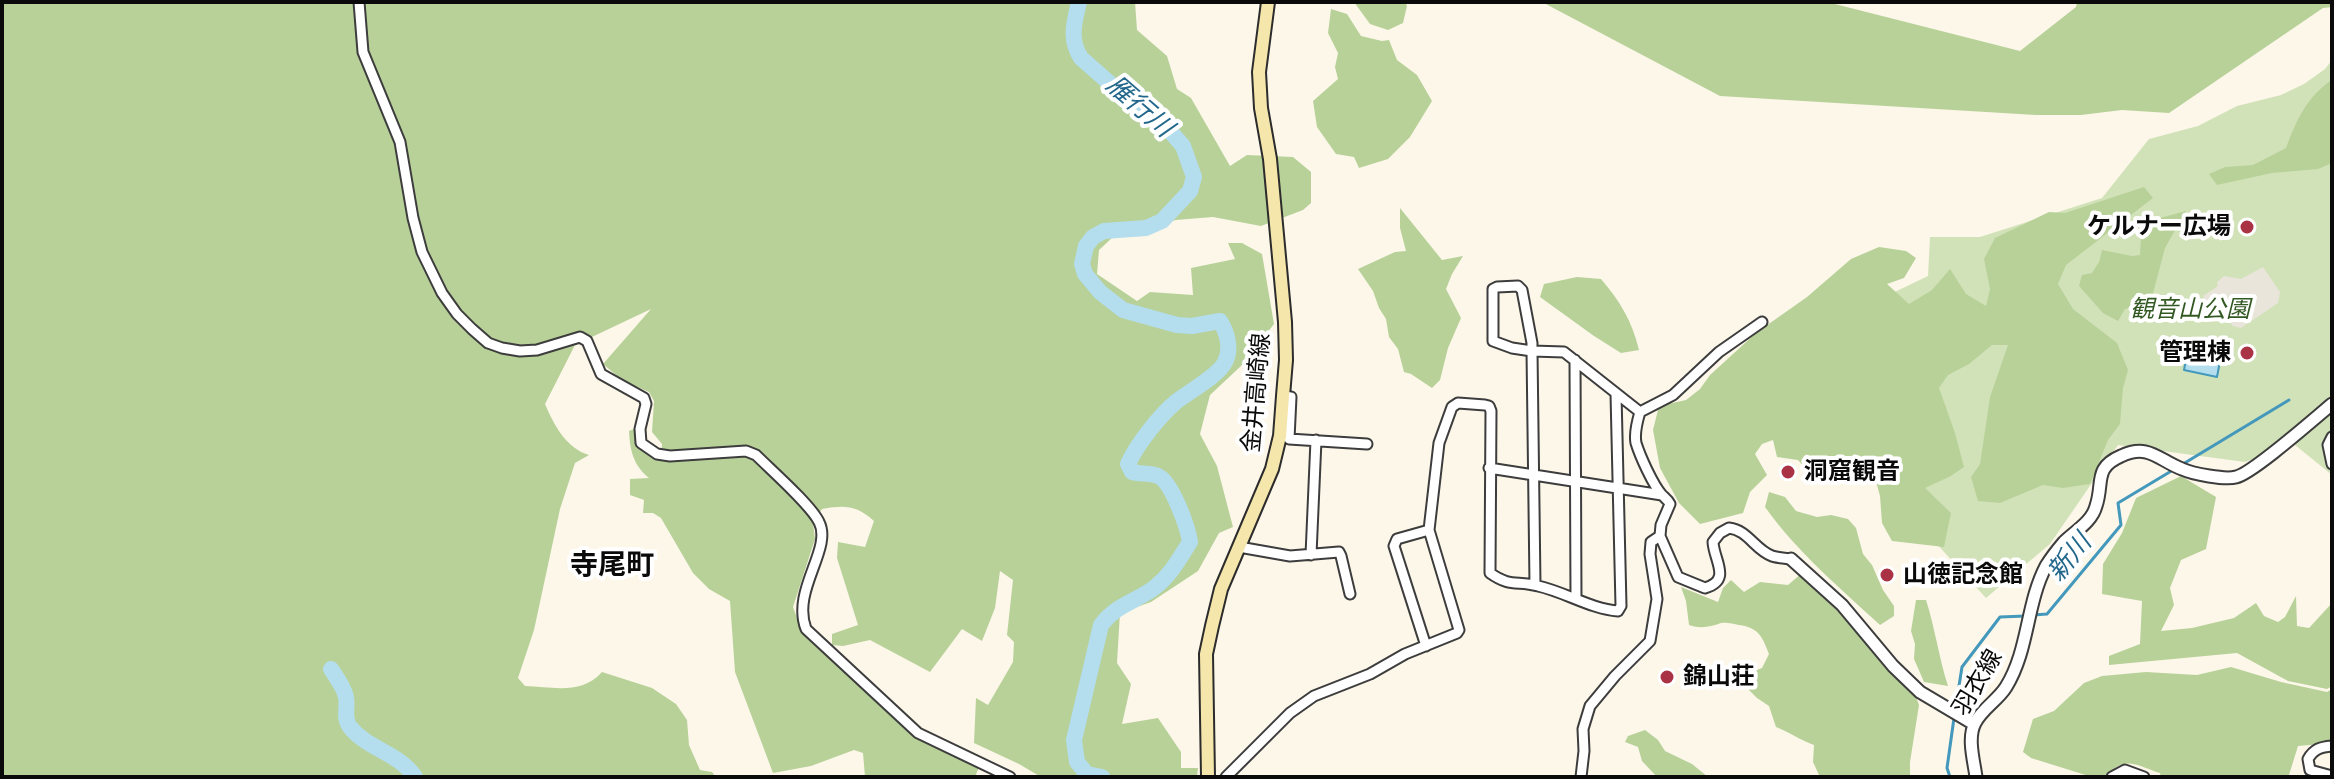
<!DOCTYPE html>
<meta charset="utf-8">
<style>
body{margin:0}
#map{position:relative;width:2334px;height:779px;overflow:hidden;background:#fcf7e9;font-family:"Noto Serif",serif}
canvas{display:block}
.frame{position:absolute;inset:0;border:4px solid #0a0a0a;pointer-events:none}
</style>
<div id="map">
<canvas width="2334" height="779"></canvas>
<div class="frame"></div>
</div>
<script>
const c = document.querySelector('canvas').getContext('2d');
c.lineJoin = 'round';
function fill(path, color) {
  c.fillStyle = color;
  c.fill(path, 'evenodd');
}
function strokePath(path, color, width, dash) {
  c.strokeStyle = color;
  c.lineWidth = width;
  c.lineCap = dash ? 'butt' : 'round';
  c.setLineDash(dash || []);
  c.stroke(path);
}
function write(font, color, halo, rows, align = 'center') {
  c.font = font + ' "Noto Serif","Noto Sans JP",serif';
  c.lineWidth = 8;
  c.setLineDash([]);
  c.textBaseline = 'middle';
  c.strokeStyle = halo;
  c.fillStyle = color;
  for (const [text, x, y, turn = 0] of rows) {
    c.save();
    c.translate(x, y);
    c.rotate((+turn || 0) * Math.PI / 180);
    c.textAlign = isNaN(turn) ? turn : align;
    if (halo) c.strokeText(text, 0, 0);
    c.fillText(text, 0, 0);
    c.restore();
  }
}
const green = new Path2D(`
 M2332,60v415l-37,-30 -50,17 -127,-17 -68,99 -64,54 -144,-158 -64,-92 150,-72 2,-39h50l122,-39 47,-59 49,-13 39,-20 44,-11 23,-11 21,-15z`);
const forest = new Path2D(`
 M2,2h1133l2,28 30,26 10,33 14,9 39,68 17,-11 46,2 18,15v31l-8,7 -42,16 -48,-9 -37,3 -62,16 -15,14 -2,24 40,27 13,-9 43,3 -2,-27 44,-9 -7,-16h14l20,11 12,70 -33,42 -31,29 -10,39 17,32 16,61 -14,6 -21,38 -47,31 -31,11 -3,50 14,21 -9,40 36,-6 23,34v16h17l-1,9h-156l-22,-13 -45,-21 2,-45 12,7 25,-43 1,-20 -7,-7 6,-55 -13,-9 -5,37 -13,33 -20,-12 -32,43 -60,-32 -27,6 -11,-1v-11l26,-9 -21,-67 1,-16 27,5 9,-26c-18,-16 -29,-16 -52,-12l-9,14 2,16 -22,68 9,25 116,104 61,31 -4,10h-110l-2,-24 -9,-3 -43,16 -38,7 -38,-101 -5,-71 -21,-12 -16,-16 -32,-55 -8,-5h-10l1,-13 -14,-5v-16l19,-1c-16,-13 -19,-28 -20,-47l5,-2 4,18 23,12 1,-15 -10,-12 2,-31 -5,-9 -27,-12 -19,-16 48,-55 -76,36 -30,59c9,21 21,44 44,51l-14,8 -15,46 -26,121 -16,48 7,8c28,1 57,9 77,-14l50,16 24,16 11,16 2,25 11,25 12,2 4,5h-714z
 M1354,2h51l2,4 -4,17 -15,7 -18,-6z
 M1542,2h285l193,49 56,-44 1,-5h255v5l-9,1 -154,105 -47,-3 -41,5h-45l-316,-19z
 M1331,9l16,5 14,22 21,5 7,-1 8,20 20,15 15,26 -22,36 -22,22 -29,9 -5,-11 -18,-3 -19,-27 -4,-26 25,-22 -3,-12 3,-14 -10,-20z
 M2332,80v83l-14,6 -46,4 -55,12 -8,-11 16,-7 28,-2 33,-17c10,-27 21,-52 46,-68z
 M2144,187l9,11 -87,67 -8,19 15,25 44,34 11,27 -5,18 -3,36 -12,16 -18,44 -27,4 -20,-3 -43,18 -22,-2 -7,-24 9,-13 10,-67 18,-52h-16l-23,19 -21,11 -9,13 16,45 9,34 -13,9 -26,12 26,25 -7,34 -52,-6 -10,-18 -2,-27 -8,-29 -56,13 -18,-20 -21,-3 -4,-17 -11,4 -7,10 12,21 -17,17 -7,21 -43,11 -21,-21 -19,-35 -7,-38 6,-24 27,-6 14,-11 10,-14 46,-42 51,-36 44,-38 28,-12 27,4 10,7 -12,20 -17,6 22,20 23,-14 18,-21 16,25 20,12 4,-17 -6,-30 11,-21 54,-26 16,1z
 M1400,208l42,52 21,-4 -11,18 -6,15 15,29 -13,30 -8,32 -8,8 -21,-14 -7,-2 -6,-23 -9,-12 -3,-18 -7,-11 -6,-17 -15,-22 37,-17 11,-1 -6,-23z
 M2186,211l-21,37 -13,49 -14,9 -13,3 -7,12 -15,-8 -24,-27 3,-11 10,-2 7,-11 3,-12 30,6 8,-1 1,-19 19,-18z
 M1577,277l24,2c19,22 31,42 38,71l-18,3 -27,-17 -54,-39 4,-13z
 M2181,476l35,21 -10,52 -25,11 -11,28 4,17 -13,26 31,-3 42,-10 22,-15 8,13 14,6 7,-5 11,-21 1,30 12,2 23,-25v83l-5,3 -39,-8 -51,-28 -128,12v-9l31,-12 2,-43 -40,-7 1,-30 19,-31 14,-35z
 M1769,492l16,5 11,14 21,6 14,-2 17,4 8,9 7,26 9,11 11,25 11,16v10l-14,9c-40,-37 -83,-73 -115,-118z
 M1802,573l15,18 23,20 47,56 27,25 5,13 -9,57v15h-90l-7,-15 1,-17c-14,-5 -25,-13 -38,-18l-7,-21 -12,-8 -12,-12 4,-13 13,-5 7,-14c-7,-18 -10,-26 -30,-29 -6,-1 -12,-3 -18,-2 -11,4 -20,6 -32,2l-3,-24 -5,-14 37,15 5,-14 8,-8 13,12 16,-10 28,3z
 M1916,600h10c9,28 13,58 22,86l-24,-4 -10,-23 1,-15 -4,-13z
 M2231,667l50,15 46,10 5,-3v54l-34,3 -9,29 6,2h-134l-1,-4c-20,-6 -38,-20 -53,4h-15l-61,-19 -8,-6 10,-33 21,-8 30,-28 18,-7 44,-4 51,3z
 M1645,730l13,10 7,11 27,13 16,13h-51l-15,-16 -4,-14 -13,-5 3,-6z`);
const plaza = new Path2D(`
 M2263,267l17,25 -2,11 -37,25 -8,-2 -8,-9 -6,3 -16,-24 15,-10 -1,-4 7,-6 17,3z`);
const water = new Path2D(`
 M2188,349l33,7 -4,21 -33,-7z`);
const stream = new Path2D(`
 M2183,464l106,-64
 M2033,615l14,-1 74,-89 -3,-22 55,-33
 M1955,711l7,-44 38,-50 26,-1
 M1950,777l-3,-9 7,-50`);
const river = new Path2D(`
 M1079,2c-5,21 -10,38 2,56l59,52 24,14 19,22 11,31 -4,14 -28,30 -16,7 -42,3 -11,6 -7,9 -4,18 3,10 15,18 23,18 54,15 15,1 28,-5c7,11 12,28 5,41 -6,13 -35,29 -48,39 -17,14 -40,43 -49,63l4,8c7,2 20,1 26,4 14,6 30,52 32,66 -11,17 -19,33 -36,46 -19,14 -37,16 -53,37l-27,115 3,22 10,12 15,3
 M331,669c5,8 13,18 15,28 2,11 -3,21 4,30 17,22 49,26 65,50`);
const minor = new Path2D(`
 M359,2l4,50 37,90 13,76 9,34 20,41 15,21 15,15 16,14 14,5 18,3 17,-1 43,-13 7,4 14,33 43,24 2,6 -6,25 1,14 16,11 13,2 76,-5 10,4c15,15 55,50 63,67 14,27 -28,68 -13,107l112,104 92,44
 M1762,322l-43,30 -46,43 -33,17c-3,10 -6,21 -4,31 4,13 17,42 26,52 3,3 6,5 8,9l-9,21 -1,11 18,41 27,11c27,-8 9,-27 8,-46l7,-9 9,-5c19,2 26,22 43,28 6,2 13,2 19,3
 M1575,360l1,238
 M1283,396l8,1 -2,42 78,5
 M2332,437l-4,8 4,19
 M1489,468l173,27
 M1239,547l51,9 49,-4 2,4 9,38
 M1311,555l5,-115
 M1535,584l-3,-233v-8l-10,-53 -4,-4 -21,1 -4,2v52l19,7 20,3 32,1 76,60
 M1426,646l-32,-100 3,-7 32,-9
 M2332,746c-12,1 -18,3 -24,13l2,11 22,6
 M1226,777l64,-64 24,-17 56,-22 35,-20 52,-21 2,-3 -30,-100 10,-87 13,-36 6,-4 27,2 4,1 2,5 -1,162c21,15 27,7 48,13 27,6 53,23 80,25l3,-5 -5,-212
 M1581,777l3,-26 -1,-22 7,-23 25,-30 35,-35 7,-42 -7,-45 1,-12 9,-6
 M2112,777l13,-7 19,7`);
const tertiary = new Path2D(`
 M1791,559l51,46 51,61 27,26 54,32
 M1976,777c-2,-16 -9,-39 -1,-54 7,-14 23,-23 31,-36 23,-37 20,-83 40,-121 5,-8 12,-17 18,-24 11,-11 28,-20 32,-36 8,-23 -3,-38 25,-50 28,-13 37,4 61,13 11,5 43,11 54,8 17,-4 79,-59 96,-73`);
const secondary = new Path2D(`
 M1208,777l-2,-123 6,-28 9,-37 51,-120 8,-33 3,-40 3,-36 -1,-38 -15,-163 -9,-51 -2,-36 9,-70`);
const markers = [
 [2247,227,8,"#a93344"],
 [2247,353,8,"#a93344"],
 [1788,472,8,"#a93344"],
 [1887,575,8,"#a93344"],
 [1667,677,8,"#a93344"]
];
const poiNames = [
 ["ケルナー広場",2231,227,"right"],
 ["管理棟",2231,353,"right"],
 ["洞窟観音",1804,472],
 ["山徳記念館",1903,575],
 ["錦山荘",1683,677]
];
const parkNames = [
 ["観音山公園",2190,310]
];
const streetNames = [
 ["金井高崎線",1257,393,-85],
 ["羽衣線",1978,683,-59]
];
const waterNames = [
 ["雁行川",1139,107,41],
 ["新川",2070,558,-51]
];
const quarterNames = [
 ["寺尾町",612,566]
];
fill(green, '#d2e2b8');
fill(forest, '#b8d199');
fill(plaza, '#eae5da');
fill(water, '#b4deee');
strokePath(water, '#4398bc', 2);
strokePath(stream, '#4398bc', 3);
strokePath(river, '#b4deee', 16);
strokePath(minor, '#3d3d3d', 13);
strokePath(tertiary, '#3d3d3d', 15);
strokePath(secondary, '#2c2c2c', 16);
strokePath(minor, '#fff', 9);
strokePath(tertiary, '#fff', 11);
strokePath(secondary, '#f5e6ab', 12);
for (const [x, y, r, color] of markers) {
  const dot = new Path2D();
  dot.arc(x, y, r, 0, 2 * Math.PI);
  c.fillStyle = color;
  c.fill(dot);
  strokePath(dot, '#fff', 3);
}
write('bold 24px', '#0a0a0a', '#fff', poiNames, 'left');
write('italic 24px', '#335923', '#fff', parkNames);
write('24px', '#0a0a0a', '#fff', streetNames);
write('italic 26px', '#23688c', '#fff', waterNames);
write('bold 28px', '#0a0a0a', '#fff', quarterNames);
</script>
